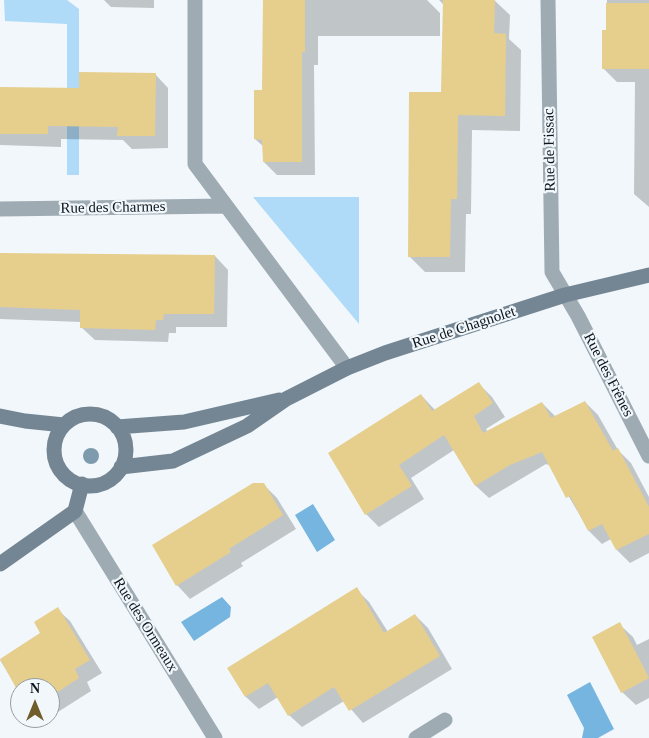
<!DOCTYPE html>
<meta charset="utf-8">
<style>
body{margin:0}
#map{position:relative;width:649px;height:738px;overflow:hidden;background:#f1f7fb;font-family:"Times New Roman",serif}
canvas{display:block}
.north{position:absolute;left:10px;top:678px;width:50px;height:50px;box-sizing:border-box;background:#f1f7fb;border:1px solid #959da2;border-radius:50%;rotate:0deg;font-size:14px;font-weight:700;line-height:20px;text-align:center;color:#0c161d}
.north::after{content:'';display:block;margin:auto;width:18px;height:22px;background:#6f5e2c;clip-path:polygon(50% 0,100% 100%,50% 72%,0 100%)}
</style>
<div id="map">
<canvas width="649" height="738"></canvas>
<div class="north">N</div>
</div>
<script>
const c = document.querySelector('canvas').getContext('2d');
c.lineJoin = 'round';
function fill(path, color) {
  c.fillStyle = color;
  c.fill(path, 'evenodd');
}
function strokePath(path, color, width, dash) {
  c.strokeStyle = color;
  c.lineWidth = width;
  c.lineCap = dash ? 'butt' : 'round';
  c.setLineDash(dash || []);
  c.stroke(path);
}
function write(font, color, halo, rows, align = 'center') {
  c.font = font + ' "Times New Roman",serif';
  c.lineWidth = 4.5;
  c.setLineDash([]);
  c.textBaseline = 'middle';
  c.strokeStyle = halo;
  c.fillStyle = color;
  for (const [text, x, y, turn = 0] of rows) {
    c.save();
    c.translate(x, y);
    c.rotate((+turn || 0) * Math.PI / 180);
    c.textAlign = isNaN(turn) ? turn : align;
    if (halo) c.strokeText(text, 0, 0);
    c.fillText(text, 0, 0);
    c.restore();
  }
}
const green = new Path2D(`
 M4,0h63l12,9v166h-12v-151l-62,-3z
 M253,197h106v127z`);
const water = new Path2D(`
 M313,504l22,36 -18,12 -22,-37z
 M222,597l9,10 -1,10 -36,24 -13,-19z
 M590,682l24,47 -16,9h-16l2,-10 -17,-33z`);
const shadow = new Path2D(`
 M104,0h50v8l-43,-1z
 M264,0h163l13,13v23h-122v29h-4l1,110h-38l-13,-13v-15l-9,-8 8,-47z
 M439,0h55l16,15 -1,24 12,11 -1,81 -48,-1 -1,84h-5l-1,58h-40l-16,-16 33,-163 2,-88z
 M607,0h42v207l-15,-13 1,-112h-18l-14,-14 4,-36z
 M155,74l13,14v60l-36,1 -9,-9 -62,-1v8l-61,-2v-57l81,1z
 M0,254l215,2 13,14 -1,57h-51v6h-7l-1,9 -73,-2 -14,-13v-5l-81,-3z
 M479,384l13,13 13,20 -19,12 2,3 54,-29 13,13 30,-14 13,13 20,35 13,13 18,34v56l-19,10 -13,-13 -6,-11 -9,5 -13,-13 -38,-65 -5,-2 -57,34 -13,-12 -22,-36 -43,28 13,21 -45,28 -13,-13 55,-119 15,16z
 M263,484l14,14 19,31 -55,34 2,3 -53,33 -13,-14 -23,-39z
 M356,589l13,13 19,30 27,-17 13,13 24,41 -89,54 -19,-22 -42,26 -13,-12 -11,-18 -19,12 -13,-12 -17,-28z
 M57,609l13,12 32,52 -15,9 4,9 -41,26v-29h-30v4l-20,-32 42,-26z
 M619,624l14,13 4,8 12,-6v59l-13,7 -14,-13z
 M39,718h9l-5,4z`);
const building = new Path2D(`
 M263,0h42v52h-3v110h-39l-1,-22 -8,-1v-49h8z
 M443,0h52l-1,33 12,1 -1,82 -47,-1 -1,84h-6l-1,58h-42l1,-165h32z
 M606,3h43v66h-47v-39h4z
 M79,72l77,1 -1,63h-38l1,-9 -70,-1v8h-48v-47l79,1z
 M0,253l215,2 -1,59h-50l-1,6h-7l-1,10 -75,-2v-18l-80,-3z
 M479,382l14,21 -19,13 9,17 59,-31 9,16 34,-17 28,50 5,-3 31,59v27l-33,16 -14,-26 -14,7 -18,-35 -4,2 -24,-46 -32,13 -35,21 -31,-51 -45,30 13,21 -47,29 -37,-62 93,-59 11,17z
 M253,483h11l19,32 -54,34 2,3 -55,34 -24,-41z
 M357,587l27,46 31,-19 25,42 -91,55 -15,-24 -46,29 -20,-33 -23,14 -18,-29z
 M58,607l32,53 -15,9 4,9 -29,19v-9h-30v7l-20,-36 40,-26 -6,-11z
 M620,622l29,56 -28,15 -29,-56z`);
const street = new Path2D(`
 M195,0v164l152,204
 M548,0l4,272 26,44 71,140
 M0,209l226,-3
 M75,511l140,227
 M416,738l29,-18`);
const secondary = new Path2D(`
 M54 450a36 36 0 1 1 72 0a36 36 0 1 1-72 0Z
 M0,416l25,5 39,4
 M117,427l67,-5 95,-22
 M121,467l52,-6 74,-35 39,-27 61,-31 38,-15 180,-58 84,-20
 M0,564l75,-53 7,-27`);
const trees = [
 [91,456]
];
const streetNames = [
 ["Rue de Fissac",550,150,-91],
 ["Rue des Charmes",113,208,-1],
 ["Rue de Chagnolet",464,328,-18],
 ["Rue des Frênes",608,375,63],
 ["Rue des Ormeaux",145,625,58]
];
fill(green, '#afdbf9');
fill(water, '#76b5df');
fill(shadow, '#0003');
fill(building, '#e6ce8c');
strokePath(street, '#9fabb3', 15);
strokePath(secondary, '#748693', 15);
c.fillStyle = '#7e9bad';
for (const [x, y] of trees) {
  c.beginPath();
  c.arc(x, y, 8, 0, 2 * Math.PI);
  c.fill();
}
write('15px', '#0c161d', '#f1f7fb', streetNames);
</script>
